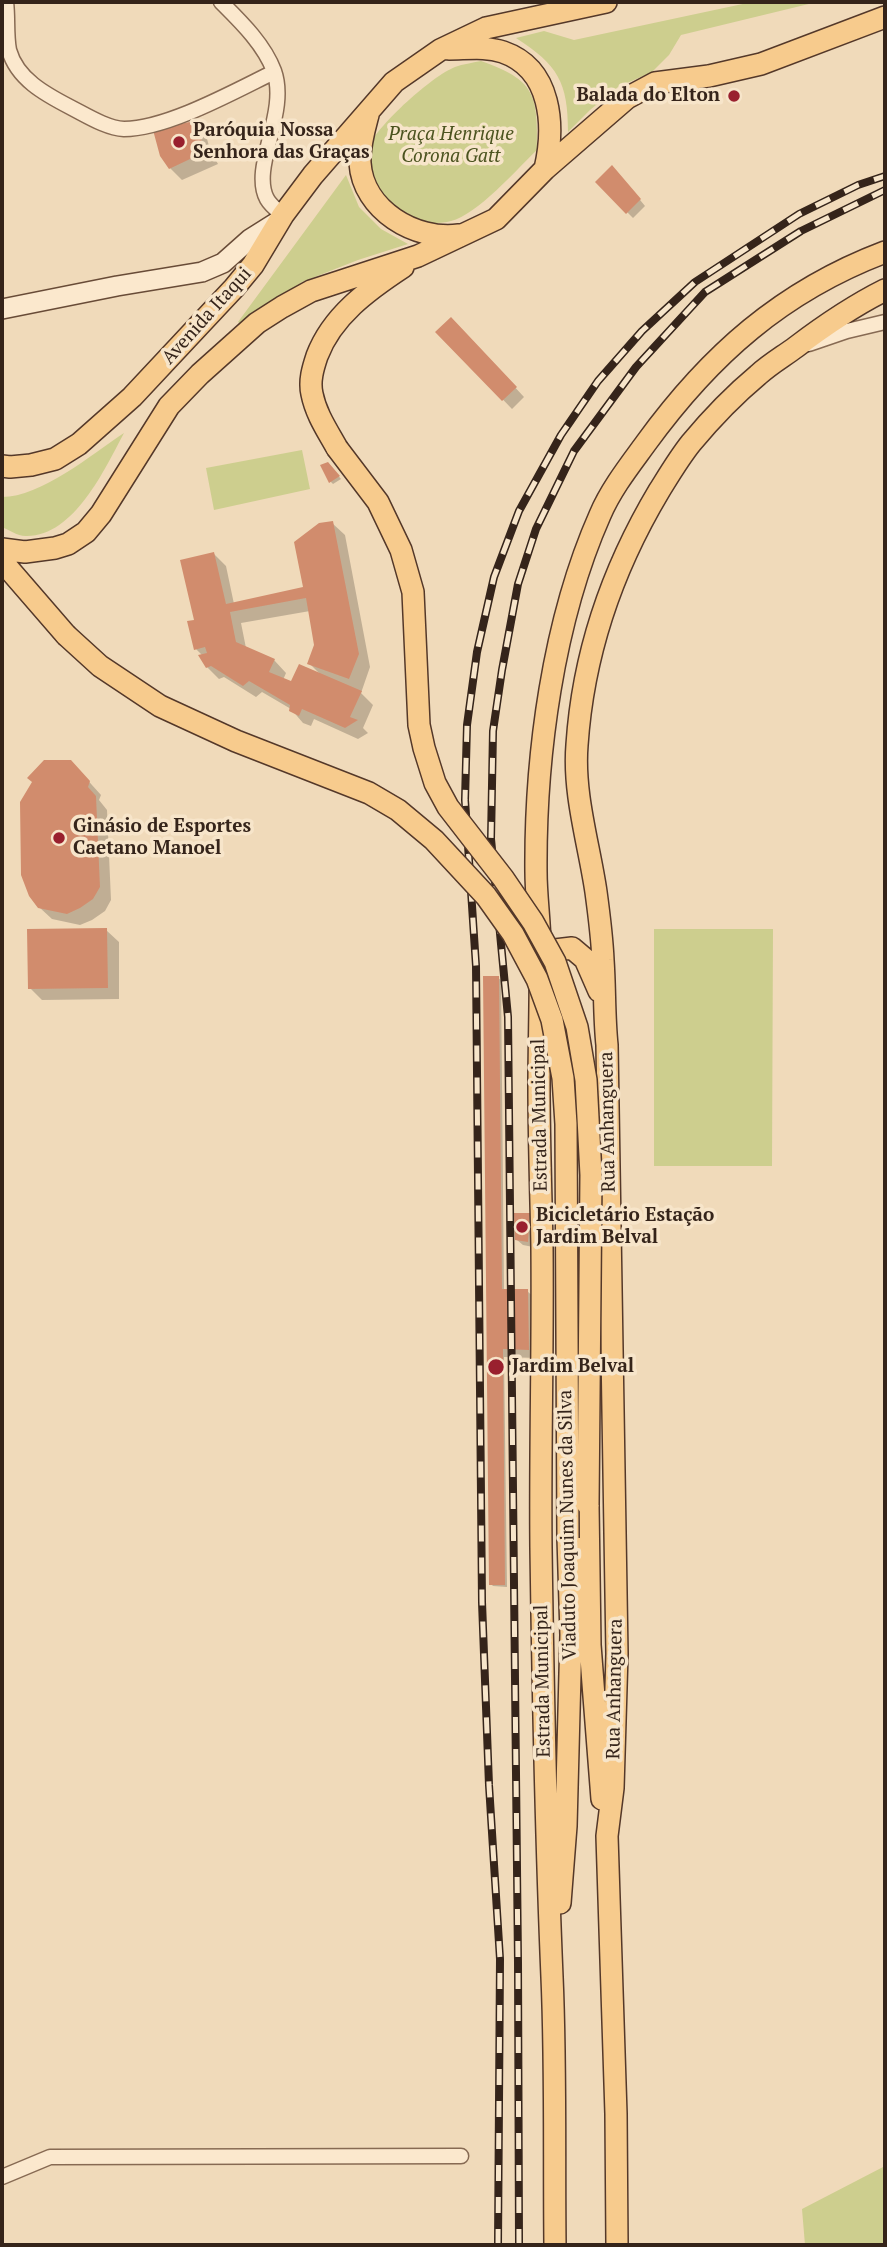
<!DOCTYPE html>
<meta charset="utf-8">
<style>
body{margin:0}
#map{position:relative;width:887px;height:2247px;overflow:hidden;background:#f0daba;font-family:"PT Serif",serif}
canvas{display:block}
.frame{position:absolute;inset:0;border:4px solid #35241a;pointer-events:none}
</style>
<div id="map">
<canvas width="887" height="2247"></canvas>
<div class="frame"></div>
</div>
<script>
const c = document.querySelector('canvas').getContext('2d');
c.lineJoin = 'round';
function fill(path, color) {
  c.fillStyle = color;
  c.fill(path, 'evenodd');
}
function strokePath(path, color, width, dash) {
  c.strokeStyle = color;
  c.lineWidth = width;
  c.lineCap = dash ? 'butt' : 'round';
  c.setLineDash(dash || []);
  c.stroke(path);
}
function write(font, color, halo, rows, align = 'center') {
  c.font = font + ' "PT Serif",serif';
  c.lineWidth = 7;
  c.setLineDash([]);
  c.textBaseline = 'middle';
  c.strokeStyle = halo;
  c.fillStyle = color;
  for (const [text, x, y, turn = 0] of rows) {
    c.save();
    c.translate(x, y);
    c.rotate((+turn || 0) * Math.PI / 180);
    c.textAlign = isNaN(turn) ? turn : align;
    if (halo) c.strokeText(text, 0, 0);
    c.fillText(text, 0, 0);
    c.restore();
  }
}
const green = new Path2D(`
 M752,2h65l-136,33 -12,20 -17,17 -34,15 -28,23 -22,22c0,-50 -10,-67 -52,-94l28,-7 30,9z
 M481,61c54,19 57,33 56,89 -20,19 -60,65 -86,71 -15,4 -38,3 -51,-7 -17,-13 -42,-46 -31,-68 10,-22 63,-70 86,-79 8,-3 17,-4 26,-6z
 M346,175l13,32 22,22 27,15 -50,16 -56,22 -60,43 -4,-3z
 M124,433c-19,36 -50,103 -97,103 -8,1 -18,-6 -25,-9v-30c39,0 89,-42 122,-64z
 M302,450l8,39 -96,21 -8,-42z
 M654,929h119l-1,237h-118z
 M885,2166v79h-80l-3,-36z`);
const shadow = new Path2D(`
 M194,123l12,12 4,15 8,14 -36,16 -12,-12z
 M618,173l27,33 -12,12 -36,-36z
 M460,328l64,69 -12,12 -74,-77z
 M328,464l13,15 -8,5 -2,-2z
 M332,523l13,12 25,132 -9,26 12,12 -10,23 5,5 -10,6 -44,-20 -3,7 -8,-3 -12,-14 -29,-17 -6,5 -32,-20 -5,2 -12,-12 -4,-11 -7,-7 1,-28 17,-67 12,12 8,38 72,-16zM310,611l6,34 -7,18 12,12 -29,9 -9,-4 3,-7 -12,-13 -28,-12 -5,-25z
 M83,775l18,20 -2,5 8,10 4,90 -6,11 -13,9 -12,5 -28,-6 -13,-12z
 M106,930l13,12v57l-77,1 -12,-12z
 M498,978l3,2 3,310 23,1 10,9v58l-33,-1 3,230 -14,-1 -2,-2z
 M529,1214l6,6 -2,27 -10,-2 -6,-5z`);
const building = new Path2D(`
 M194,121l5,15 8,15 -38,18 -9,-13 -7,-26z
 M612,165l29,34 -15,15 -31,-32z
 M451,317l66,70 -15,14 -67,-69z
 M328,462l12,14 -11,7 -9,-18z
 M333,521l26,133 -10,25 -42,-15 7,-19 -8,-47 -76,14 6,30 39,17 -6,13 22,9 8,-17 63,27 -12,26 8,3 -13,8 -43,-19 -3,7 -10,-5 1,-6 -41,-24 -6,5 -32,-20 -5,2 -8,-13 9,-2 -2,-6 -11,3 -7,-29 7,-1 -14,-60 34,-8 12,52 77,-17 -9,-45 25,-19z
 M44,760h27l19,21 -2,6 8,9 4,91 -7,12 -13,9 -13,6 -29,-6 -9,-12 -8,-21 -1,-73 12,-20 -5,-4z
 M107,928l1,60 -80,1 -1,-60z
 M483,976h16l3,313h26l1,61 -26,-1 2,236h-16z
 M514,1213h16l-2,29 -13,-2z`);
const street = new Path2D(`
 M6,2c2,15 0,33 3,48 8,29 36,44 61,57 16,8 36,21 54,22 43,0 111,-38 150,-57
 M221,2c19,19 43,42 53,69 15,42 -24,96 -7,128 4,7 10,11 16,16
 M809,344l38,-13 38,-9
 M2,2177l48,-20 411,-1`);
const secondary = new Path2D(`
 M2,309l115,-23 85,-14 21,-9 27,-24 27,-17`);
const primary = new Path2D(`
 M449,49c18,0 37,-3 54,3 49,17 52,74 42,117
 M368,115c-4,15 -9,32 -8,48 3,47 55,78 99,72
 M337,448c-10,-18 -21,-34 -25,-54 -3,-13 1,-26 5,-38 15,-40 51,-66 86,-89
 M2,466l8,1 21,-2 24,-6 24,-15 53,-47 102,-109 19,-23 30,-50 30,-40 81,-93 46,-32 46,-22 120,-26
 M2,549l23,3 30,-4 13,-4 18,-12 15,-18 68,-108 31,-32 57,-51 25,-16 29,-16 107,-35 78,-37 49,-50 82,-71 28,-15 54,-7 52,-12 124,-47
 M2,561l64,74
 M540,968l15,-18 17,-2 13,11 14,32
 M588,1505l2,140 12,154
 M560,1903l6,-77 5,-191 -3,-97
 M555,2245c-1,-89 1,-179 -3,-268 -6,-143 -9,-286 -11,-429 -1,-100 2,-201 1,-301 -1,-53 -3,-107 -3,-161 0,-46 2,-93 1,-139 0,-25 -4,-50 -4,-75 -1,-116 17,-251 64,-357 11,-26 30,-50 46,-72 64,-88 136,-152 239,-191
 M617,2245l-1,-131 -9,-278 6,-48 4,-134 -10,-609c-3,-29 -2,-57 -4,-85 -1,-22 -4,-46 -7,-68 -7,-48 -23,-98 -19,-147 6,-90 36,-177 82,-254 10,-16 20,-33 32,-48 20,-24 43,-48 67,-68 12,-11 26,-19 38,-28 29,-22 57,-41 89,-57`);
const rail = new Path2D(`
 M498,2245l2,-286 -11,-174 -7,-183 -6,-636 -11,-166 2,-75 10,-73 17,-75 25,-66 42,-76 37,-54 44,-50 53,-49 104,-68 59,-29 27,-9
 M519,2245l-1,-283 -10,-945 -17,-178 2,-108 9,-61 16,-86 18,-55 38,-78 62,-84 69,-75 96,-61 84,-41`);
const primaryBridge = new Path2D(`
 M337,448l41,54 23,48 12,42 6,133 5,23 11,35 13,24 55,71 30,44 22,40 22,65 9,53 5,95 -3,330
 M66,635l34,31 60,40 76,35 133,52 29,17 36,30 52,56 27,38 24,45 15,41 11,58 3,46 2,414`);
const markers = [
 [734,96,7,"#99202e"],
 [179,142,7,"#99202e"],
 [59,838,7,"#99202e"],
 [522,1227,7,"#99202e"],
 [496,1367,9,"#99202e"]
];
const poiNames = [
 ["Balada do Elton",720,96,"right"],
 ["Paróquia Nossa",193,131],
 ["Senhora das Graças",193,153],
 ["Ginásio de Esportes",73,827],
 ["Caetano Manoel",73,849],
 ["Bicicletário Estação",536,1216],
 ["Jardim Belval",536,1238],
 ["Jardim Belval",512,1367]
];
const parkNames = [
 ["Praça Henrique",451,135],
 ["Corona Gatt",451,157]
];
const streetNames = [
 ["Avenida Itaqui",207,316,-48],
 ["Estrada Municipal",540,1115,-91],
 ["Rua Anhanguera",608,1122,-91],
 ["Viaduto Joaquim Nunes da Silva",568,1525,-91],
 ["Estrada Municipal",543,1681,-91],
 ["Rua Anhanguera",615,1689,-89]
];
fill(green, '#cdce8e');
fill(shadow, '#0003');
fill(building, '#d18c6d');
strokePath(street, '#876a53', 17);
strokePath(secondary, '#684b37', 22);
strokePath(primary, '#543829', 24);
strokePath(street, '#fbe8cd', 14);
strokePath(secondary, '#fbe8cd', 19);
strokePath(primary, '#f7cb8d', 21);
strokePath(rail, '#35241a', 8);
strokePath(rail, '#f7e5ca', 5, [16]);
strokePath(primaryBridge, '#543829', 24, []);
strokePath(primaryBridge, '#f7cb8d', 21);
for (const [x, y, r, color] of markers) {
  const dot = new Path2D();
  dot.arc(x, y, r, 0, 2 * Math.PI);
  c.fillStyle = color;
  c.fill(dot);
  strokePath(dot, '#f7e5ca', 2.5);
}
write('bold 19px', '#35241a', '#f7e5ca', poiNames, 'left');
write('italic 19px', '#4b531f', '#f7e5ca', parkNames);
write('19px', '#35241a', '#f7e5ca', streetNames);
</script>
